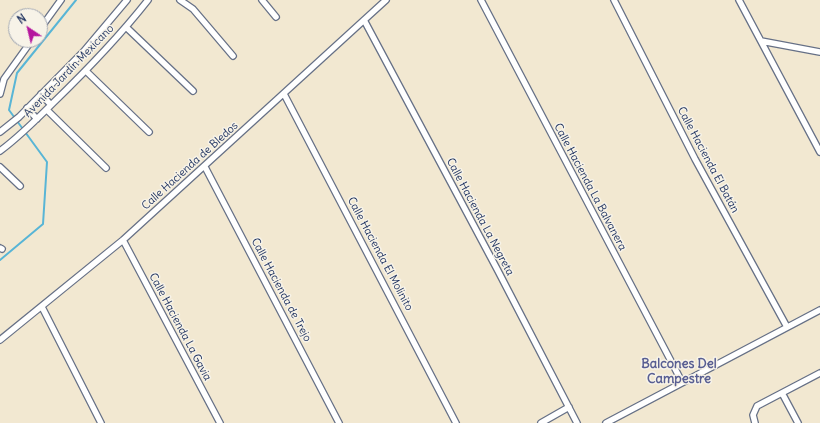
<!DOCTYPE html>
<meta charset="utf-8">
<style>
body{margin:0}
#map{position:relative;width:820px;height:423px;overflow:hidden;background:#f2e8d1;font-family:Delius,sans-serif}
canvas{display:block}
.north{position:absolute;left:8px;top:8px;width:40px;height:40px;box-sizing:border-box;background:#f7f3e8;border:1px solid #9fa5b1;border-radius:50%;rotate:325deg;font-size:11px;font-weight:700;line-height:16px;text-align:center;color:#1b2f5e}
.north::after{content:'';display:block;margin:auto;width:14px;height:18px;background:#b5179e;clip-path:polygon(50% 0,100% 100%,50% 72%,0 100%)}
</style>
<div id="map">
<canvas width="820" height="423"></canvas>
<div class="north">N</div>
</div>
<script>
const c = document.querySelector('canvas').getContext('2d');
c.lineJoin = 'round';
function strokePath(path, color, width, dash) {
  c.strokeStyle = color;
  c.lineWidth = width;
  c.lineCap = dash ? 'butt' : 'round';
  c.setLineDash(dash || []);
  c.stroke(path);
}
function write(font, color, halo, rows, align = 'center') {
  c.font = font + ' Delius,sans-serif';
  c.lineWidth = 3;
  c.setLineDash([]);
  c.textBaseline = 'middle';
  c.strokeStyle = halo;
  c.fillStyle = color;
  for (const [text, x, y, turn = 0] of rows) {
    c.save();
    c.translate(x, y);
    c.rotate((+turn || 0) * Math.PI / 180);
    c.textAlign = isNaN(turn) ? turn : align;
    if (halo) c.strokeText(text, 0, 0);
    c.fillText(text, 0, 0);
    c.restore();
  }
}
const stream = new Path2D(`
 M0,260l43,-36 4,-62 -38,-52 8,-37 59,-73`);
const street = new Path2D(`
 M180,0l13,9 40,47
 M262,0l14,17
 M481,0l201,382
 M614,0l81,159 92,168
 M739,0l81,152
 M364,20l133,249 80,154
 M126,27l67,64
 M40,29l21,-29
 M761,41l59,11
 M86,71l63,61
 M0,94l4,-15 28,-39
 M41,94l10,11
 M284,94l172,329
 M27,108l10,11
 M47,110l59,58
 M0,132l19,-15 65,-66 43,-51
 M0,151c19,-14 35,-30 52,-47 34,-33 67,-67 96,-104
 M0,167l20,19
 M205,167l134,256
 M123,240l97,183
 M0,248l2,1
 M42,307l59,116
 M0,340l123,-100 263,-240
 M782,393l16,30
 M541,423l28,-16
 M606,423l214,-113
 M755,423l-2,-8 4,-9 63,-33`);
const streetNames = [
 ["Avenida Jardín Mexicano",69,71,-46],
 ["Calle Hacienda El Batán",708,160,62],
 ["Calle Hacienda de Bledos",190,166,-42],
 ["Calle Hacienda La Balvanera",590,187,62],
 ["Calle Hacienda La Negreta",480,217,62],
 ["Calle Hacienda El Molinito",380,254,62],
 ["Calle Hacienda de Trejo",281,290,62],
 ["Calle Hacienda La Gavia",180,327,62]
];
const quarterNames = [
 ["Balcones Del",679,364],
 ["Campestre",679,379]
];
strokePath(stream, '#58b5d6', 2);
strokePath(street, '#667086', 8);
strokePath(street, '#fff', 5.5);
write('11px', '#1b2f5e', '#f7f3e8', streetNames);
write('bold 13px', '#585e92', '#f7f3e8', quarterNames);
</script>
